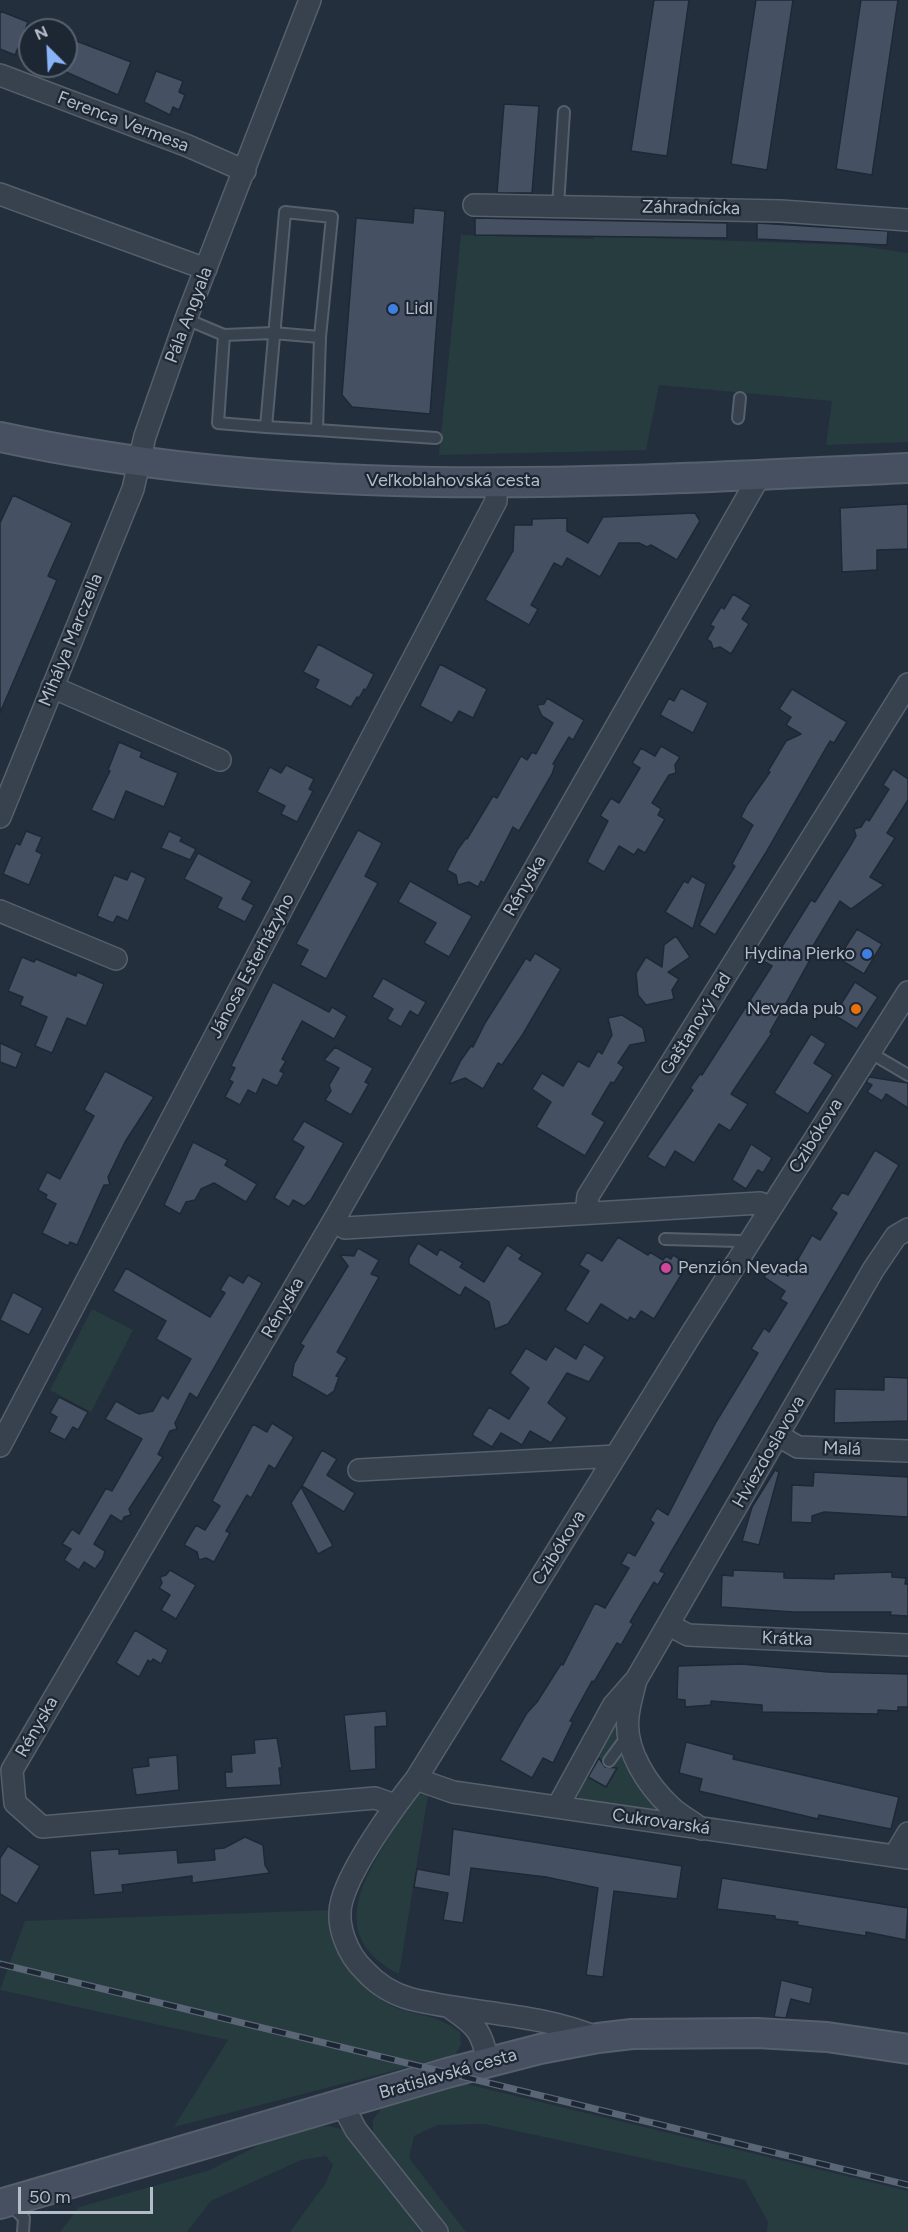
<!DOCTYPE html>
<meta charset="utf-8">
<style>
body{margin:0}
#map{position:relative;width:908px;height:2232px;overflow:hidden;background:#242f3e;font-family:Figtree,sans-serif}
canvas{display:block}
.north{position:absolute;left:18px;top:18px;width:60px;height:60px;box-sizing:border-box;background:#1d2633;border:2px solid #59626f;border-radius:50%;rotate:336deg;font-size:16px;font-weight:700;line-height:24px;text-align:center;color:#b4bcc9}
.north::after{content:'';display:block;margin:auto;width:21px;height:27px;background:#8ab4f8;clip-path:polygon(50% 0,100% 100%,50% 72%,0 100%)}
.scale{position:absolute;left:18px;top:2187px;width:135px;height:27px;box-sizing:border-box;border:3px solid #b4bcc9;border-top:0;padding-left:8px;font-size:18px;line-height:21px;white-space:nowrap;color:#b4bcc9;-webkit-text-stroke:4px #1d2633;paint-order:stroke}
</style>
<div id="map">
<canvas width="908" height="2232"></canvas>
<div class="north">N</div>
<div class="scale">50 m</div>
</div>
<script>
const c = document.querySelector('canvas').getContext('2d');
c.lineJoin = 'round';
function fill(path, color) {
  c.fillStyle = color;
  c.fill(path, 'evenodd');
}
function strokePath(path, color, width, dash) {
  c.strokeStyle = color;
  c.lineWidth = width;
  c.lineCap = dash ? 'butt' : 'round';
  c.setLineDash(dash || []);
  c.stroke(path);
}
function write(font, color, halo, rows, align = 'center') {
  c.font = font + ' Figtree,sans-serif';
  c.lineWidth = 4.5;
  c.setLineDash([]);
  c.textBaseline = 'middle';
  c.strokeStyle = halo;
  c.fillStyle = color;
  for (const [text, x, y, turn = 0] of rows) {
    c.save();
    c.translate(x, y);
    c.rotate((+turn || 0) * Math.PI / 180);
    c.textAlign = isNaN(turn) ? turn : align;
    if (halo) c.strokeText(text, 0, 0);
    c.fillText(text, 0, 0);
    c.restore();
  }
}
const green = new Path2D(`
 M461,235l132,4 1,-3 259,9 55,8v189l-82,3 6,-44 -173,-16 -13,65 -207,5z
 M92,1309l41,21 -42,82 -41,-22z
 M616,1717l61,104 -96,-17 -4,-11z
 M419,1794l9,1 -29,179c-66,-34 -43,-84 -11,-135 9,-15 18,-33 31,-45z
 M332,1910c14,31 26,81 60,96 26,11 43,7 68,26l1,13 -6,10 -281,72 54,-87 -228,-50 25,-69z
 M458,2082l450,109v41h-141l1,-10 -23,-42 -261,-56 -47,1 -23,11 -5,22 57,74h-18l-75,-94v-18l11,-15z
 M330,2126l14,4 82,102h-136l35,-48 8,-19 -7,-9 -25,4 -90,41 -24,31h-127l19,-25 131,-37 51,-26 54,-17z`);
const building = new Path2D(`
 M654,0h35l-22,156 -36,-5z
 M756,0h37l-26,170 -36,-6z
 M861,0h37l-26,175 -36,-6z
 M0,11l28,11 -4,11 6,3 -6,14 -6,-2 -3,7 -15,-6z
 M66,37l65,25 -13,33 -52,-23z
 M156,71l27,10 -4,11 6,3 -6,15 -6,-3 -3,8 -26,-13z
 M504,104l35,2 -7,87h-35z
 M414,208l31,3 -15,203 -78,-7 -10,-12 14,-177 57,5z
 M475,218l252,5v15l-252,-3z
 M757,223l131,8 -1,14 -130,-6z
 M13,495l59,28 -24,53 9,4 -57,133v-190z
 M908,504v45l-31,1v20l-35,2 -2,-64z
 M695,513l5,8 -23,39 -26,-15 -4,2 -8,-4h-20l-19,34 -33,-19 -5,9 -8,-4 -23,42 7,4 -9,16 -44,-25 28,-49 1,-26h18v-6l35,-1v13l21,12 15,-26z
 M733,594l18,11 -9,14 7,5 -18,30 -11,-7 -7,2 -2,-7 -4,-3 7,-12 -4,-2 11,-18 3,2z
 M318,644l56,30 -8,16 -2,-1 -5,9 -2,-1 -6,10 -36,-19 4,-8 -16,-8z
 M440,664l47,25 -14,29 -14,-7 -7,12 -32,-17z
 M681,688l27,15 -15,30 -33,-18 9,-17 5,3z
 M792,689l55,33 -13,21 -4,-2 -65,113 -50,81 -16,-10 36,-59 -3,-2 21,-39 -12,-8 6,-12 23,-33 -2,-1 18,-30 15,-7 -15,-9 5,-8 -12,-8z
 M547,698l37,22 -11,20 -4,-3 -16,27 2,1 -3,9 -33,57 -6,-4 -29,56 -3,-2 -3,6 -9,-5 -11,3 -2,-10 -9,-5 11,-21 8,-11 1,1 26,-43 4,2 24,-42 6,4 5,-8 4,2 17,-31 -11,-7 -5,-11 7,-1z
 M119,742l23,10 -2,5 38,16 -14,34 -38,-16 -12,29 -23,-10 19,-39 -2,-1z
 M661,746l19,11 -5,8 1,8 -7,2 -17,28 9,6 -3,6 7,4 -20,34 -7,-4 -4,6 -15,-9 -15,26 -17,-10 21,-41 -8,-5 11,-18 8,5 21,-35 -8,-5 9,-15 14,8z
 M286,765l28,14 -5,10 4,2 -16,31 -16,-8 4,-8 -28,-14 13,-25 11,6z
 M893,769l15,10v21l-21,33 8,5 -25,39 14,8 -33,24 -11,-8 -33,55 4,2 -41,74 2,1 -41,61 17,10 -18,27 -11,-7 -25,39 -19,-12 -10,17 -18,-11 46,-67 -3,-2 10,-14 2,1 70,-109 -9,-5 8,-13 7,5 33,-53 4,2 37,-59 4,-7 -2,-7 7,-2 5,-8 3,2 20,-32 -6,-4z
 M358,830l24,13 -17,33 13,7 -52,96 -26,-14 8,-15 -12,-6z
 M26,831l16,6 -6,14 6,3 -13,31 -26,-11 13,-31 4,2z
 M169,831l13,6 -2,4 16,8 -6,11 -29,-12z
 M198,853l54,28 -10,18 12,6 -9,17 -28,-14 5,-10 -38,-19z
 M131,871l15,7 -18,43 -11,-5 -4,7 -16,-7 17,-41 13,5z
 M692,876l14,8 -13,45 -28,-17 19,-31 4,2z
 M410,881l62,35 -23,41 -25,-14 12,-20 -38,-21z
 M857,929l25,15 -18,30 -23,-14v-6z
 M676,936l14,21 -22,15 11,7 -7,11 2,9 -28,6 -8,-10 -2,-22 10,-16 16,10 2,-22z
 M535,953l26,16 -38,65 -21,31 -4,-2 -15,26 -18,-11 -16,6 12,-24 10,-14 2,1 12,-24 41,-65 4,3z
 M22,957l12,5 2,-3 40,17 1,-4 27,12 -18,42 -19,-8 -15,35 -17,-7 12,-29 -27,-12 3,-8 -15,-6z
 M383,978l43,24 -8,14 -8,-5 -9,16 -14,-8 6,-10 -21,-12z
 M273,982l56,30 3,-5 15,9 -13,23 -32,-18 -20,38 4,2 -6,10 4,2 -7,13 -14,-7 -7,15 -8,-4 -8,15 -15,-8 8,-15 -4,-2 6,-12 -4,-2z
 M855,982l23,15 -21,32 -23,-14z
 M622,1015l21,13 3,14 -16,3 -12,18 6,4 -10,16 -3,-1 -19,32 13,8 -20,34 -49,-29 15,-25 -19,-13 10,-16 21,13 15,-25 11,6 9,-16 4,3 10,-19 -4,-17z
 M811,1034l15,10 -12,19 19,12 -25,39 -34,-21z
 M0,1043l22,10 -6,15 -16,-6z
 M335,1047l38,21 -8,14 4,2 -18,31 -26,-15 6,-9 -2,-6 10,-17 -15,-8z
 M105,1071l49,26 -29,45 -17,35 2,8h-6l-27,60 -7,-3 -2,4 -26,-13 14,-29 -11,-6 2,-3 -9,-5 9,-18 13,7 34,-63 -10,-6z
 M869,1077l39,6v25l-22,-14 -4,7 -15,-9 5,-7 -6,-3z
 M304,1121l40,22 -33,57 -7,6 -11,-6 -4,7 -15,-9 30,-51 -12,-7z
 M193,1142l35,18 -3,5 32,19 -11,18 -32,-19 -13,6 -6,11 -9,2 -6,12 -16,-9z
 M751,1144l21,14 -9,15 -5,-3 -12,19 -14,-9z
 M875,1150l24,15 -239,406 5,2 -7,12 -4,-3 -24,40 3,2 -12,21 -4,-2 -23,39 -2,-1 -22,40 3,1 -20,41 -10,-5 -11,20 -32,-18 27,-47 10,-11 24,-38 2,1 32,-62 10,5 24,-40 -8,-4 7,-12 7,4 19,-33 -4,-3 7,-12 11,7 48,-93 42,-69 -7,-4 13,-21 5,4 18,-29 -7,-4 5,-8 -21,-14 8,-11 16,10 24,-41 8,5 17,-27 -6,-4 11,-17 6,3z
 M618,1237l30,18 2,-3 13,8 3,-4 5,3 2,-4 15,9 -34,55 -13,-8 -6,9 -5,-3 -2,4 -27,-17 -13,20 -23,-14 24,-39 -10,-6 8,-13 15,9z
 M418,1243l19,12 3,-6 23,14 -3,4 24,15 23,-37 15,10 -3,4 24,14 -35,51 -13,5 -6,-27 -24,-15 -5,9 -51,-32v-6z
 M358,1248l21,12 -8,14 8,3 -42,75 10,6 -11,18 3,1 -5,14 -7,5 -35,-20 2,-12 10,-18 -4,-2 48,-78 -8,-11 14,1z
 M126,1268l84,49 15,-24 -5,-3 9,-15 14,8 5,-8 14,8 -65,115 -7,-5 -15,30 2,6 -7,2 -12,23 5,3 -34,52 2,6 -7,2 -2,5 -11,-7 -17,29 11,7 -2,7 -8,11 -11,-7 -5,8 -15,-10 7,-11 -9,-5 10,-15 7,5 27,-46 6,3 30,-52 -37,-20 11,-18 23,13 14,-3 9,-16 6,4 23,-40 -35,-20 10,-18 -53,-30z
 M13,1292l30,16 -14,27 -29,-15z
 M584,1344l21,13 -16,25 -22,-9 -19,30 19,15 -16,25 -21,-12 -8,14 -21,-12 -9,14 -20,-12 17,-28 20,12 20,-31 -19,-15 16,-25 20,12 9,-14 21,13z
 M884,1377l24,1v43l-74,2 1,-34 49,1z
 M59,1397l29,15 -10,18 -5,-3 -8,13 -16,-8 8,-15 -7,-4z
 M272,1423l22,14 -19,32 -6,-4 -18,33 -4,-3 -21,36 4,2 -16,29 -8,-4 -7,2 -2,-8 -13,-7 12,-20 9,5 15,-24 -8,-5 41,-77 14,8z
 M322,1450l15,9 -10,16 28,18 -11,19 -42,-26z
 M775,1470l4,2 -20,73 -17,-4 10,-34z
 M814,1472l94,5v40l-84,-5 -12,4v7l-21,-1 1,-37 21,1z
 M301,1487l32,59 -15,8 -27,-51z
 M170,1570l26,15 -20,34 -15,-9 9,-15 -11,-7 3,-5 -2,-6 6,-2z
 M733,1570l51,2v6l50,1v-5l58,-2v5l14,1 -1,6h3v32l-18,-1 1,-3h-98l-72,-5 1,-32 11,1z
 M135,1630l33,20 -7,14 -8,-5 -2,3 -3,-2 -9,17 -23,-14z
 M742,1664l86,8 80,2v33h-10v4l-20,-1v4l-116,-2v-7l-51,-4v4l-26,2v-7l-8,-1 1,-33z
 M386,1711l1,15 -12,1 1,42 -26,2 -6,-56z
 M277,1738l5,30h-3l2,17 -55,3 -1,-16h7l-1,-17 24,-2 -1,-13z
 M686,1742l48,13 -1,4 166,38 -8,32 -72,-14 -1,4 -119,-28 3,-12 -23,-6z
 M177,1755l2,35 -43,5 -4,-27 17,-2 -1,-8z
 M599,1758l6,9 12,1 -11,19 -18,-10z
 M453,1829l229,37 -5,33 -63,-8 -11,86 -17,-2 12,-87 -52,-11 -75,-9 -8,55 -20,-3 5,-27 -34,-6 3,-18 32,6z
 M245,1837l18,8 2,20 5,8 -78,10v-7l-70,9 1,7 -29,3 -4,-44 29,-2v5l58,-4 1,13 37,-3 -1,-11 10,-1z
 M8,1846l32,20 -23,38 -17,-10v-36z
 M722,1878l186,30 -2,32 -40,-8v4l-69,-11 1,-3 -23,-3v-3l-58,-7z
 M781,1980l32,8 -3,16 -19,-5 -5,19 -12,-1z`);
const lane = new Path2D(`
 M558,206l6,-94
 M186,319l38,16 49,-2 47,4 12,-120 -47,-5 -19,215 51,3 3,-93
 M224,335l-6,88 48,4
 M738,418l2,-20
 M317,430l119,8
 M869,1052l39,23
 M665,1239l74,2 9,5
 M609,1761l19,-26
 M10,2205l14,13 -1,14`);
const street = new Path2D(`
 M0,75l188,71 57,25
 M0,194l206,75
 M474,205l307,6 127,9
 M52,687l168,73
 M0,817l133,-328 12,-53 41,-117 124,-319
 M0,911l116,48
 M586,1213l2,-17 320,-512
 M334,1220l11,8 415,-25 11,5
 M779,1436l19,11 110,4
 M0,1446l496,-945v-18
 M359,1470l257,-14
 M669,1625l19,10 220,10
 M416,1779l37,13 455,66
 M395,1805l-20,-7 -333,29 -27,-24 -3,-33 322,-550 426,-745
 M558,1806l55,-100 21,-24
 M701,1829c-9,-8 -21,-13 -30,-22 -23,-21 -47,-57 -43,-90 1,-12 5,-25 8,-37l237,-410 23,-34 12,-7
 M895,1855l13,-22
 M452,2009c25,17 30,23 36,53
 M598,2038c-58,-25 -126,-24 -187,-39 -19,-5 -33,-14 -46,-28 -18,-17 -30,-47 -23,-71 10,-35 51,-92 74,-121l274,-443 218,-344
 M342,2104l14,26 81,102`);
const secondary = new Path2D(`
 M0,437c299,65 605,45 908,31
 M0,2204l447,-131 93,-24 58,-11 34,-4 125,-1 70,4 81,12`);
const rail = new Path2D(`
 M0,1964l908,221`);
const markers = [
 [393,309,6,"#3f7fe0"],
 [867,954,6,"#3f7fe0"],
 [856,1009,6,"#e8710a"],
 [666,1268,6,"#d1479c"]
];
const streetNames = [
 ["Ferenca Vermesa",123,122,21],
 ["Záhradnícka",691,208,1],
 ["Pála Angyala",189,315,-69],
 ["Veľkoblahovská cesta",453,481],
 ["Mihálya Marczella",71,640,-68],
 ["Rényska",525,886,-60],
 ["Jánosa Esterházyho",252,966,-62],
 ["Gaštanový rad",696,1024,-58],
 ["Czibókova",816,1136,-58],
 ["Rényska",283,1308,-60],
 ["Malá",842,1449,2],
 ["Hviezdoslavova",769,1452,-60],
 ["Czibókova",559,1548,-58],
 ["Krátka",787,1639,2],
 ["Rényska",37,1727,-60],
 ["Cukrovarská",661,1822,8],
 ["Bratislavská cesta",448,2074,-16]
];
const poiNames = [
 ["Lidl",405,309],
 ["Hydina Pierko",855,954,"right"],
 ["Nevada pub",844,1009,"right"],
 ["Penzión Nevada",678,1268]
];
fill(green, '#263c3f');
fill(building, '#455162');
strokePath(building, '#1f2835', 1.5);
strokePath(lane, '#565f6c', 14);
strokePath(street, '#565f6c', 24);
strokePath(secondary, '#565f6c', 32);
strokePath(lane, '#38414e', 10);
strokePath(street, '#38414e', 21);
strokePath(secondary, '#465061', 28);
strokePath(rail, '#5a6575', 7);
strokePath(rail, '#1d2633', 4.5, [14]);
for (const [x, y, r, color] of markers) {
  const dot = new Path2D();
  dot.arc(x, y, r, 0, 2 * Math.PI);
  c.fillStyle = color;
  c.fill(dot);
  strokePath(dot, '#1d2633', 2);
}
write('18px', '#b4bcc9', '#1d2633', streetNames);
write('18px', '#b4bcc9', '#1d2633', poiNames, 'left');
</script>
